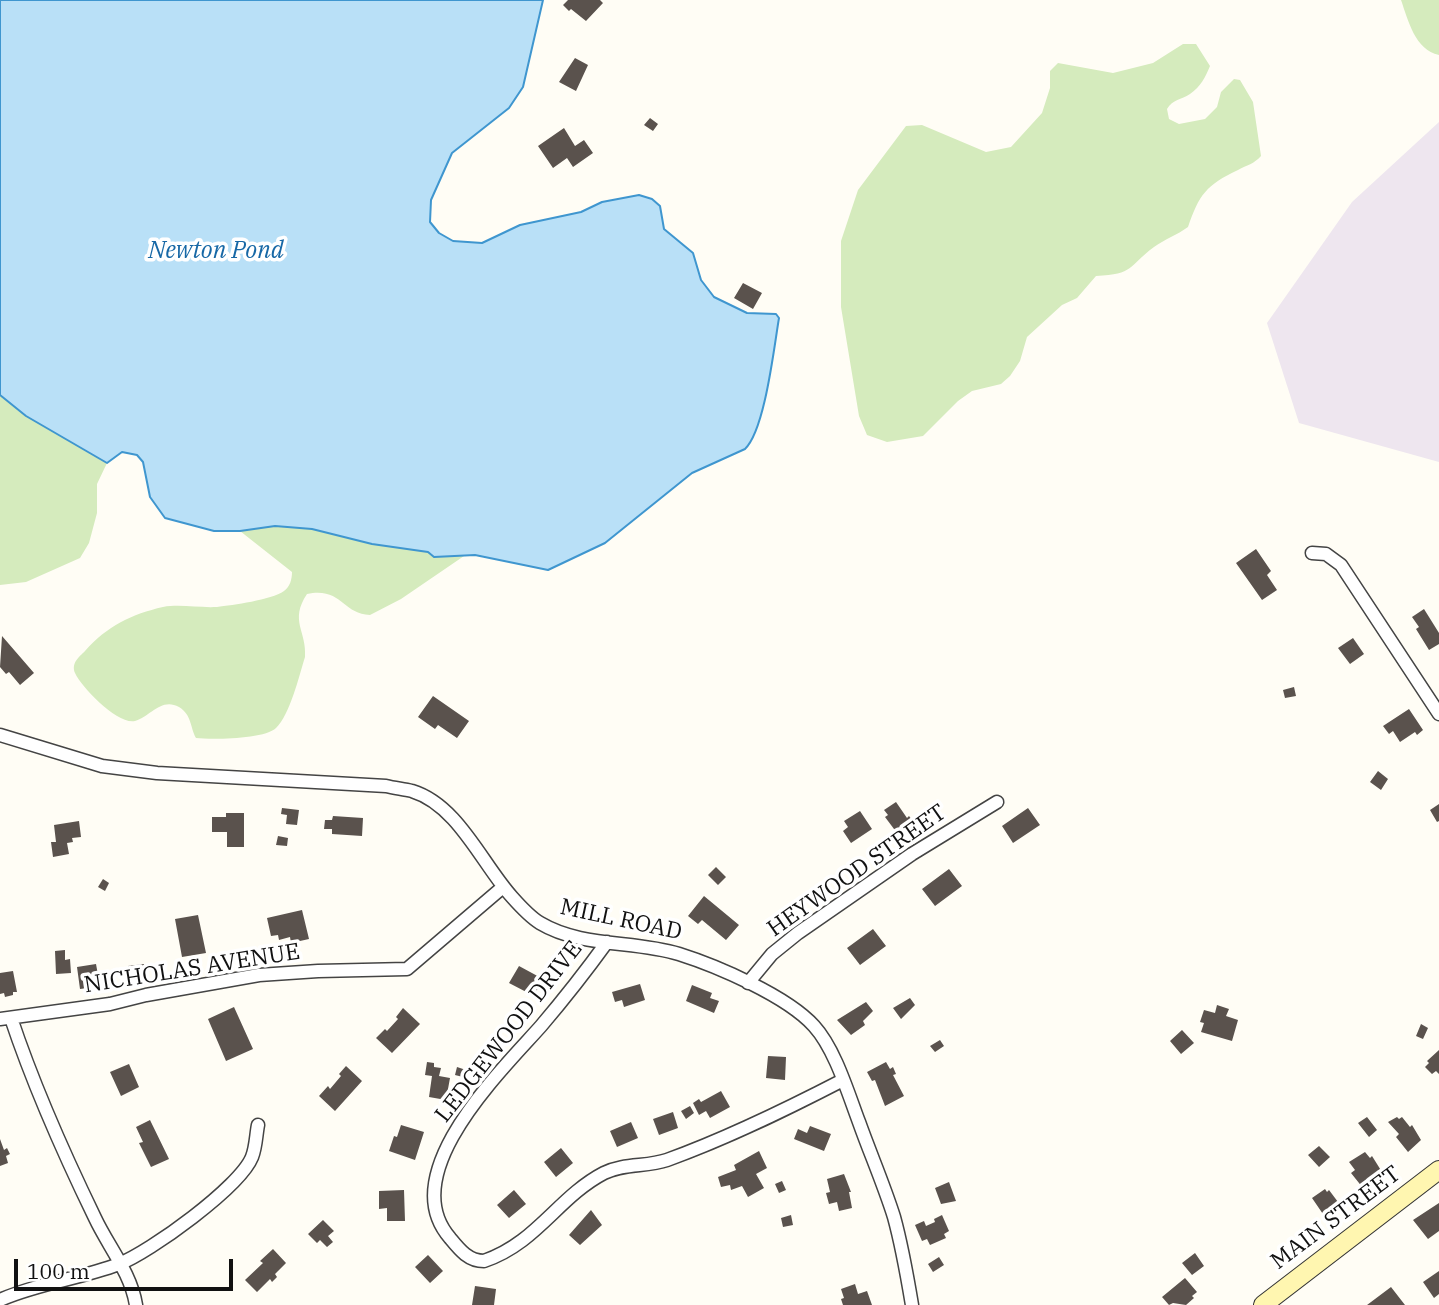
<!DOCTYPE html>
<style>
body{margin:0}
#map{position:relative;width:1439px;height:1305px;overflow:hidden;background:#fffdf5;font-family:"IBM Plex Serif",serif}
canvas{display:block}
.scale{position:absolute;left:14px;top:1259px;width:219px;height:32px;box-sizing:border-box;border:4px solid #111;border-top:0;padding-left:9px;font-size:21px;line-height:24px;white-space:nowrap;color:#111;-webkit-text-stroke:5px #fff;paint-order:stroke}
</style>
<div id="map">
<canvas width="1439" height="1305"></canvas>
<div class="scale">100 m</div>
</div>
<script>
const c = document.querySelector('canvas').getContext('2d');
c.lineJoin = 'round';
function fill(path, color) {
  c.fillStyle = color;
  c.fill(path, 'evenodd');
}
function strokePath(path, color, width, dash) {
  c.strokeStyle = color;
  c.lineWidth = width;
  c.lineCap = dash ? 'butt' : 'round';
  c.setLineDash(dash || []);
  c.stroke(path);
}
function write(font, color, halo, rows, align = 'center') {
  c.font = font + ' "IBM Plex Serif",serif';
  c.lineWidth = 7;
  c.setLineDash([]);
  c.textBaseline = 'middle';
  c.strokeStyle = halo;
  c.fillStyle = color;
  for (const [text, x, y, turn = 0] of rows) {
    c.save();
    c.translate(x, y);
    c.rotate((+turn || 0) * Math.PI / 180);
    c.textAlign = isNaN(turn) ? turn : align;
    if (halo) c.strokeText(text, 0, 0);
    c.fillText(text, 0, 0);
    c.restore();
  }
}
const industrial = new Path2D(`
 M1439,122v340l-140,-39 -32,-100 85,-121z`);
const green = new Path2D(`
 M1401,0h38v55c-24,-5 -31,-35 -38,-55z
 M1183,44h13l14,22c-5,12 -9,20 -20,28 -9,6 -17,5 -23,15l2,10 10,5 26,-5 12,-12 4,-15 13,-13 6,1 13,22 8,54c-7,8 -14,9 -23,14 -32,15 -39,25 -50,57 -11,8 -23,12 -34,20 -27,20 -19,27 -58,29l-19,22 -15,7 -35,32 -7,24 -10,15 -9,8 -29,7 -14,10 -35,35 -36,6 -20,-7 -8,-19 -18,-109v-66l17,-51 48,-64 16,-1 64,27 25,-5 31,-34 8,-25v-17l8,-8 55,10 40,-10z
 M0,395l26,21 81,47 -10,21v29l-8,30 -9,15 -54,24 -26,3z
 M275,526l37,3 60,15 56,8 6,5 30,-1 -63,43 -31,16c-28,-1 -28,-28 -63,-21 -18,27 0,37 -2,63 -6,19 -15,58 -29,71 -11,11 -64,12 -80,10 -6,-11 -4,-23 -17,-31 -18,-10 -29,10 -44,14 -17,4 -53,-33 -60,-48 -4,-10 4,-16 10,-22 22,-25 47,-37 78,-44 17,-3 36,1 54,0 16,-2 54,-7 67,-16 6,-4 8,-12 8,-19l-52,-41z`);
const water = new Path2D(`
 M0,0h543l-20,87 -14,21 -57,45 -21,47 -1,22 9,11 14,8 29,2 38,-18 61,-13 21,-10 37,-7 13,4 8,7 4,23 29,24 8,27 13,17 33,16 29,1 3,4c-5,29 -14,112 -34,131l-53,24 -87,70 -57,27 -73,-15 -41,2 -6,-5 -56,-8 -60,-15 -37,-3 -35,5h-26l-49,-13 -15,-21 -7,-35 -6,-7 -15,-3 -15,11 -81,-47 -26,-21z`);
const building = new Path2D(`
 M568,0h32l3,3 -17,18 -15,-12 -2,2 -6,-6z
 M575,58l13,7 -12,26 -17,-9z
 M650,118l8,6 -5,7 -9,-6z
 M564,128l11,18 9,-6 9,13 -20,14 -6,-9 -14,10 -15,-22z
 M743,283l19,10 -9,16 -19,-11z
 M1256,549l15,22 -4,4 10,15 -15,10 -26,-37z
 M1424,609l15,24v11l-10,6 -13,-21 3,-2 -7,-10z
 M2,636l32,37 -14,12 -11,-13 -3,2 -6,-7z
 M1353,638l11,16 -14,10 -12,-16z
 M1294,687l2,9 -11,2 -2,-8z
 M433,696l36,25 -12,17 -19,-13 -3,4 -17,-12z
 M1409,709l14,21 -6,5 -2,-3 -15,10 -7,-11 -4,3 -6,-8z
 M1378,771l10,8 -7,11 -11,-8z
 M896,802l11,16 2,-2 6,8 -6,4 -1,-2 -11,7 -12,-16 3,-2 -4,-5z
 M1439,804v17l-2,1 -7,-12z
 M282,808l17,2 -2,15 -11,-1 1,-9 -6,-1z
 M1028,808l12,17 -27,18 -11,-17z
 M860,811l12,18 -21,14 -8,-12 5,-4 -4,-6z
 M226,813h18v34h-17v-15h-15v-15h14z
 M333,816l30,2 -1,18 -30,-2v-5h-8l1,-9h7z
 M79,821l2,16 -9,1 1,4 -6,1 2,11 -16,3 -2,-15h5l-2,-17z
 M278,836l10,2 -1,8 -11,-1z
 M716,867l10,10 -8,8 -10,-10z
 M949,869l13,17 -27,20 -13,-17z
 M103,879l6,4 -4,8 -7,-4z
 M704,896l35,29 -13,15 -24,-20 -4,4 -10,-8z
 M302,910l7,29 -18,4 -1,-6 -11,3 -1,-5 -7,1 -4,-18z
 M198,915l8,38 -24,4 -7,-38z
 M873,929l13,17 -26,19 -13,-17z
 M65,950v10l5,-1 1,14 -15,1 -1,-23z
 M96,964l2,11 -4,1 2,11 -16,2 -3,-22z
 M144,964l3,17 -16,3 -3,-18z
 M519,966l24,13 -9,17 -25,-13z
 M13,971l4,21h-4v3l-8,2 -1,-4 -4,1v-21z
 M640,984l5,16 -21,7 -2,-7 -7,2 -3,-10z
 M692,985l20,8 -2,5 9,3 -5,12 -28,-12z
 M910,998l5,7 -14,14 -8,-11z
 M866,1002l7,9 -10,10 2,4 -14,10 -14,-15z
 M1217,1005l12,4 -3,7 12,4 -6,21 -31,-9 3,-9 -4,-1 4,-12 11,3z
 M234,1007l19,42 -27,12 -18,-42z
 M403,1008l17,16 -28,29 -16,-15 9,-9 2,2 11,-12 -2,-2z
 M1421,1024l7,4 -5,11 -7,-3z
 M1182,1030l12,13 -13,11 -11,-13z
 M940,1040l4,6 -9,6 -5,-6z
 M1439,1050v24l-3,-3 -4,3 -7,-7 4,-4 -2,-2z
 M768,1056l18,1 -1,23 -19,-2z
 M427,1062l7,1v4l7,1 -2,8 11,2 -4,22 -17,-3 3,-21 -7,-1z
 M886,1062l4,7 3,-2 3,7 -3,1 11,21 -19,10 -10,-26 -3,1 -5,-9z
 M129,1064l10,23 -18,9 -11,-24z
 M346,1066l16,15 -27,30 -16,-15 9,-10 2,3 11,-13 -2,-2z
 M457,1067l12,4 -2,7 -12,-3z
 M721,1091l9,16 -20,11 -4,-7 -7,4 -6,-12 6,-4 2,3z
 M690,1106l4,7 -8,6 -5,-8z
 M673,1112l5,16 -19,7 -6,-16z
 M1367,1117l10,13 -8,7 -11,-14z
 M1397,1117l2,2 3,-2 8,10 2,-2 9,15 -13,12 -12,-15 3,-3 -11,-12z
 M150,1120l19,39 -18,8 -12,-24 4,-1 -7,-15z
 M631,1122l7,16 -21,9 -7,-16z
 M401,1125l23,7 -9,28 -26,-9 5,-15 3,1z
 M810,1126l21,8 -7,17 -30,-12 4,-10 9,4z
 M0,1139l4,11 3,-2 3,6 -4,2 2,7 -8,3z
 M1319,1146l11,11 -11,10 -11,-12z
 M561,1148l12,15 -17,14 -12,-15z
 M759,1151l8,17 -11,6 8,14 -16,9 -6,-11 -11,4 -1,-5 -9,2 -3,-10 18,-7 -2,-5z
 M1365,1152l5,6 2,-2 10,16 -19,16 -12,-15 4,-3 -6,-8z
 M844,1174l7,18h-2l3,16 -13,3 -2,-9 -8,2 -3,-11 4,-1 -3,-13z
 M782,1181l4,9 -7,3 -4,-9z
 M949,1182l7,19 -15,3 -6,-16z
 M1325,1189l2,3 2,-2 12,16 -16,11 -13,-19z
 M404,1190l1,31h-18v-13l-8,1v-18z
 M514,1190l12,14 -17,14 -12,-13z
 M1439,1203v28l-11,8 -15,-19z
 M591,1210l11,15 -22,20 -11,-10z
 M791,1215l2,10 -10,2 -2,-9z
 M942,1215l7,16 -5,3 2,4 -16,7 -3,-6 -5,2 -7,-16 9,-4 2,5 9,-4 -1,-3z
 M323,1220l11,11 -6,5 5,6 -6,5 -7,-7 -3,3 -9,-9z
 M273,1249l13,14 -11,11 2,3 -5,5 -2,-3 -13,13 -12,-12 18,-17 -3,-2z
 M1195,1253l9,13 -12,9 -10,-12z
 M428,1255l15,16 -13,12 -15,-16z
 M939,1257l5,8 -11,7 -5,-8z
 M1439,1271v23l-5,4 -11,-16z
 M1185,1278l12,14 -5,4 2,2 -8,7 -13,-2 -4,2 -7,-8z
 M855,1284l3,10 9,-3 5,14h-29l-2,-6 3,-1 -3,-9z
 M475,1286l21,3 -2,16h-22z
 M1391,1287l14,18h-38z`);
const street = new Path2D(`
 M1312,553l14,1 15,11 98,149
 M0,735l102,31 55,7 229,13c8,2 17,3 26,5 46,14 70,73 100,106 8,9 18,20 28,26 42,25 94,17 139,31 38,12 108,42 135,72 21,23 34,67 45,96 11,31 25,63 35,95 8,29 13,58 18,88
 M607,942c-21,29 -43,57 -66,84 -40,45 -147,148 -91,212 9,11 18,23 34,23 53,-18 74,-64 120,-88 20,-10 43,-6 63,-13 61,-22 118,-50 176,-80
 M748,983l24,-29 26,-21 114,-79 85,-52
 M11,1018c23,69 52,134 84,200 13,28 36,55 41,87
 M0,1019l110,-15 36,-9 113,-20 59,-4 89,-2 96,-82
 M0,1300c38,-17 80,-21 119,-36 31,-12 121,-77 133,-107 4,-10 4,-22 6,-32`);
const secondary = new Path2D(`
 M1263,1305l176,-135`);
const streetNames = [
 ["HEYWOOD STREET",857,871,-35],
 ["MILL ROAD",621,920,12],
 ["NICHOLAS AVENUE",192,969,-9],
 ["LEDGEWOOD DRIVE",509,1032,-52],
 ["MAIN STREET",1336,1218,-37]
];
const waterNames = [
 ["Newton Pond",216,251]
];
fill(industrial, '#eee6ef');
fill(green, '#d5ebbd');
fill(water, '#b9e0f7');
strokePath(water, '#3f96cf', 2);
fill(building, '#5a524d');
strokePath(street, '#444', 15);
strokePath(secondary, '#333', 20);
strokePath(street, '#fff', 12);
strokePath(secondary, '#fff6b0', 18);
write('23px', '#111', '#fff', streetNames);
write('italic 24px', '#1768a6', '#fff', waterNames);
</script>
